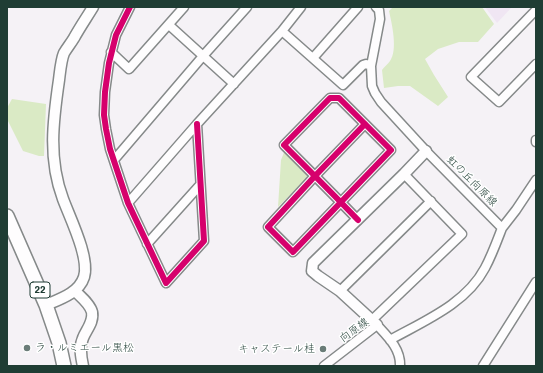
<!DOCTYPE html>
<meta charset="utf-8">
<style>
body{margin:0}
#map{position:relative;width:543px;height:373px;overflow:hidden;background:#f5f2f6;font-family:Mali,sans-serif}
canvas{display:block}
.frame{position:absolute;inset:0;border:8px solid #1f3d34;pointer-events:none}
</style>
<div id="map">
<canvas width="543" height="373"></canvas>
<div class="frame"></div>
</div>
<script>
const c = document.querySelector('canvas').getContext('2d');
c.lineJoin = 'round';
function fill(path, color) {
  c.fillStyle = color;
  c.fill(path, 'evenodd');
}
function strokePath(path, color, width, dash) {
  c.strokeStyle = color;
  c.lineWidth = width;
  c.lineCap = dash ? 'butt' : 'round';
  c.setLineDash(dash || []);
  c.stroke(path);
}
function write(font, color, halo, rows, align = 'center') {
  c.font = font + ' Mali,"Klee One",sans-serif';
  c.lineWidth = 3;
  c.setLineDash([]);
  c.textBaseline = 'middle';
  c.strokeStyle = halo;
  c.fillStyle = color;
  for (const [text, x, y, turn = 0] of rows) {
    c.save();
    c.translate(x, y);
    c.rotate((+turn || 0) * Math.PI / 180);
    c.textAlign = isNaN(turn) ? turn : align;
    if (halo) c.strokeText(text, 0, 0);
    c.fillText(text, 0, 0);
    c.restore();
  }
}
const built = new Path2D(`
 M485,7h27l-15,16z`);
const green = new Path2D(`
 M393,7h89l12,17 -16,18h-19l-21,7 -13,10 9,16 14,22 -10,9 -28,-20h-12l-14,2 -2,-18c2,-3 6,-6 8,-9 8,-11 2,-37 -1,-50z
 M12,99l34,5 -2,52h-5l-16,-5 -16,-32v-11z
 M285,150l23,22v5l-30,30 3,-47z`);
const minor = new Path2D(`
 M130,7l-14,28 -7,28 -4,29 -1,23 2,14 4,20 18,54 38,80 38,-42 -7,-117
 M376,7l3,3 1,9 -9,47 1,20 3,7 6,9 45,49 76,77c-5,13 -10,27 -17,40 -19,36 -61,53 -95,72
 M536,10l-65,67 28,25 37,-38
 M169,25l65,59
 M282,31l61,54 20,-20 3,-1 5,2
 M111,52l18,17 55,-62
 M313,58l45,-51
 M536,140v2
 M114,160l89,-104 44,-49
 M128,203l69,-79 85,-93 19,-24
 M358,220c-24,-25 -49,-50 -74,-75l46,-47h9l52,52 -98,102 -25,-25 47,-51 50,-52
 M502,228l14,-18 20,-30
 M147,244l53,-59
 M340,291l91,-90
 M371,321l91,-87 -58,-60
 M324,366l53,-41c11,12 24,24 23,41
 M483,366l53,-84`);
const tertiary = new Path2D(`
 M75,291c6,6 15,13 17,21 2,10 -6,18 -9,26 -4,9 -2,19 0,28
 M46,305c14,-6 33,-12 38,-28 6,-19 -14,-59 -21,-78 -15,-40 -10,-78 -4,-119 1,-8 2,-20 5,-27 3,-5 7,-10 10,-15 6,-11 13,-21 19,-31
 M377,325l-37,-34 -22,-15 -6,-5 1,-8 91,-89 22,-23`);
const primary = new Path2D(`
 M7,216l39,89 13,38 5,23`);
const cycleway = new Path2D(`
 M130,7l-14,28 -7,28 -4,29 -1,23 2,14 4,20 18,54 38,80 38,-42 -7,-117
 M358,220c-24,-25 -49,-50 -74,-75l46,-47h9l52,52 -98,102 -25,-25 47,-51 50,-52`);
const markers = [
 [27,348,4,"#6a7c78"],
 [323,349,4,"#6a7c78"]
];
const shields = [
 [40,290,20]
];
const shieldNames = [
 ["22",40,290]
];
const streetNames = [
 ["虹の丘向原線",472,181,45],
 ["向原線",354,330,-36]
];
const poiNames = [
 ["ラ・ルミエール黒松",35,348],
 ["キャステール桂",315,349,"right"]
];
fill(built, '#f0e6f3');
fill(green, '#daeac5');
strokePath(minor, '#858989', 11);
strokePath(tertiary, '#858989', 13);
strokePath(primary, '#858989', 16);
strokePath(minor, '#fefdfe', 8);
strokePath(tertiary, '#fefdfe', 10);
strokePath(primary, '#fefdfe', 13);
strokePath(cycleway, '#d6006c', 6);
for (const [x, y, r, color] of markers) {
  const dot = new Path2D();
  dot.arc(x, y, r, 0, 2 * Math.PI);
  c.fillStyle = color;
  c.fill(dot);
  strokePath(dot, '#fff', 1.5);
}
for (const [x, y, w] of shields) {
  const box = new Path2D();
  box.roundRect(x - w / 2, y - 8, w, 16, 3);
  c.fillStyle = '#fff';
  c.fill(box);
  strokePath(box, '#1f3d34', 1);
}
write('bold 10px', '#1f3d34', null, shieldNames);
write('11px', '#1f3d34', '#fff', streetNames);
write('11px', '#1f3d34', '#fff', poiNames, 'left');
</script>
